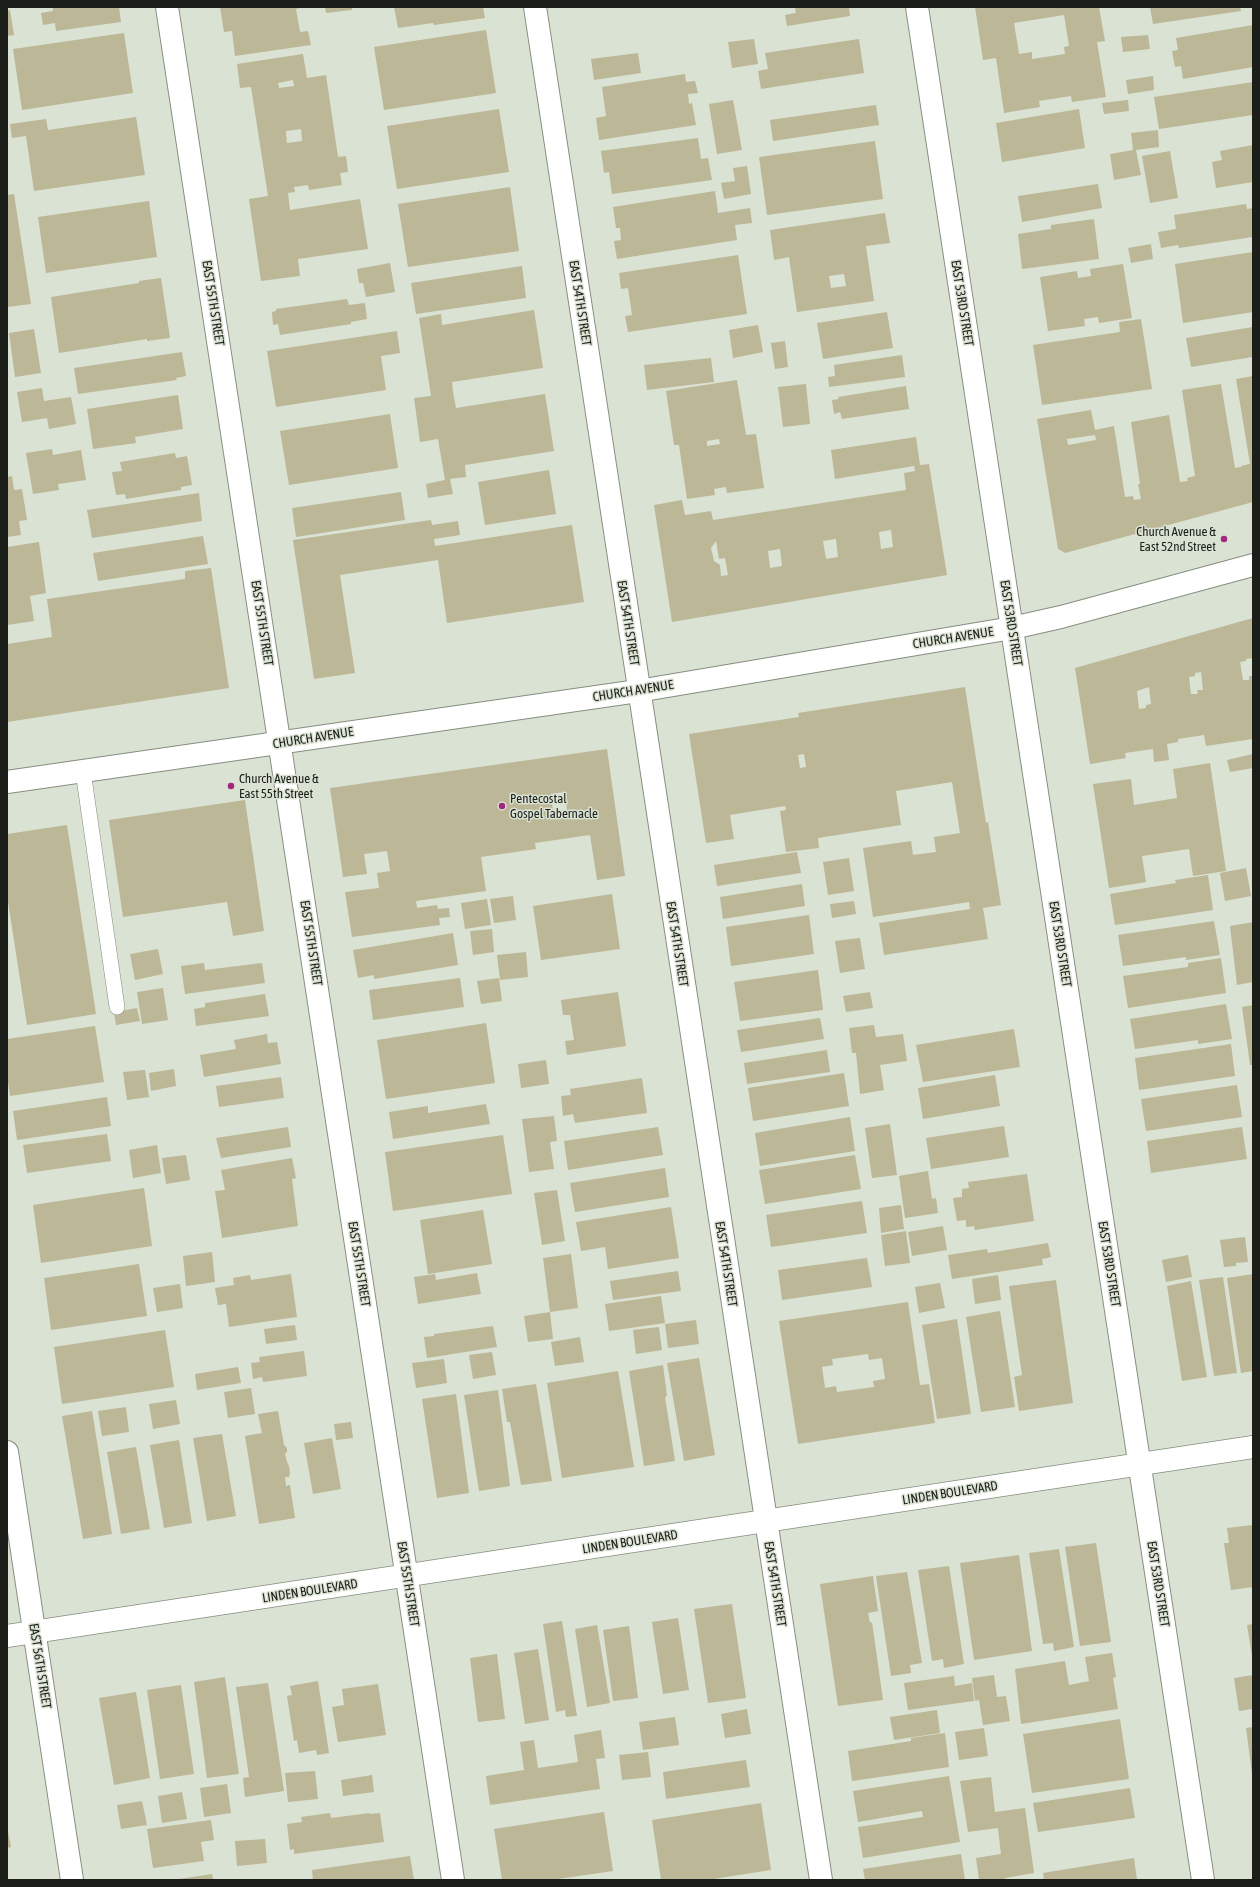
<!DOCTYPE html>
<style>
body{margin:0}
#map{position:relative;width:1260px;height:1887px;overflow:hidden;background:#dae2d3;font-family:"Asap Condensed",sans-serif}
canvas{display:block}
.frame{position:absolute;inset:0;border:8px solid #1b1e19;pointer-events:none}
</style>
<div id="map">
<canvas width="1260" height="1887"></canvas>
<div class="frame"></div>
</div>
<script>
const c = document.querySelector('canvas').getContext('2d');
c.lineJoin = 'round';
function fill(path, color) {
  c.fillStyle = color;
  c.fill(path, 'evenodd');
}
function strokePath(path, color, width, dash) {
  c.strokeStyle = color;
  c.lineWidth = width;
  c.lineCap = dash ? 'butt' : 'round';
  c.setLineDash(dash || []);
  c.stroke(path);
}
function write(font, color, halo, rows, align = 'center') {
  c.font = font + ' "Asap Condensed",sans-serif';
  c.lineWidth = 3;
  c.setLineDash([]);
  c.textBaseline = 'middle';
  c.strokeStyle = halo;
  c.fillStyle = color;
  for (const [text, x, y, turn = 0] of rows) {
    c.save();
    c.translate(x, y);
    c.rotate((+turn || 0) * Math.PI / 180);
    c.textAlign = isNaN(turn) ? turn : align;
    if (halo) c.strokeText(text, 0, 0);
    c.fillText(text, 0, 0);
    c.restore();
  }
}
const building = new Path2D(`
 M53,7h66l2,15 -65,9 -1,-8 -12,2 -2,-12 12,-2z
 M220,7h84l-8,2 4,23 8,-1 3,14 -76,11 -3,-25 -8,1z
 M325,7h27v3l-26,3z
 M394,7h89l2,11 -51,7 -1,-2 -35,5z
 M795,7h54l1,9 -63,10 -2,-11 11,-2z
 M975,7h124l6,34 -8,1 9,55 -34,5 -1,-6 -32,5 1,6 -36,6 -8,-55 -13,2zM1064,15l5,31 -5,1 1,7 -33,5v-7l-13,2 -5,-31z
 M1150,7h90l1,4 -88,13z
 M10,10l4,25 -7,1v-25z
 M1253,25v42l-70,12 -2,-13 -6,1 -3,-16 6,-1 -2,-12z
 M486,30l10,63 -112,17 -10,-63z
 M124,33l9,60 -111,17 -9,-61z
 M1148,35l2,14 -27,3 -2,-15z
 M754,39l4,25 -26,4 -4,-26z
 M859,39l5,34 -103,16 -3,-18 10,-2 -3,-16z
 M638,53l3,20 -47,7 -3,-21z
 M303,54l4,24 19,-3 12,82 8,-1 2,16 -8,1 2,12 -33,5 -1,-5 -14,2 1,5 -7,1 2,17 70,-11 8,50 -70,10 2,17 -39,5 -12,-82 19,-3 -17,-109 -11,1 -3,-24zM293,80l1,6 -15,2 -1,-5zM301,129l1,12 -15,2 -1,-12z
 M685,74l1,8 9,-1 3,12 -10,1 1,10 3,-1 4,22 -97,15 -3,-22 10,-2 -4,-29z
 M1153,76l1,14 -26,4 -2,-14z
 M1253,82v33l-94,14 -5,-32z
 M733,100l9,50 -25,4 -8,-50z
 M1128,100l1,11 -25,3 -2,-11z
 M876,105l3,20 -106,16 -3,-21z
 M499,109l10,63 -112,17 -10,-63z
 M1079,109l6,39 -83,14 -6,-39z
 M136,117l9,58 -111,16 -8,-55 -14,2 -2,-14 36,-5 2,11z
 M1158,130l1,17 -23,3 5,25 -27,5 -4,-26 23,-4 -2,-17z
 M698,138l3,21 7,-1 4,22 -100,14 -3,-22 -5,1 -3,-22z
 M875,141l8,58 -116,16 -8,-58z
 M1253,145v37l-37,6 -4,-26 10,-2 -2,-9z
 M1170,151l8,47 -28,5 -8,-47z
 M747,166l4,28 -27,5 -3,-16 14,-2 -2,-13z
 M1098,184l4,24 -80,14 -4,-26z
 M510,187l9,64 -111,16 -10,-63z
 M715,191l3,22 32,-5 2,15 -17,2 2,15 -120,19 -3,-18 7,-1 -1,-12h-4l-3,-21z
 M14,194l17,110 -24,3v-112z
 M149,201l8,56 -111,16 -8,-56z
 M1246,204l1,5 6,-1v29l-74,11 -1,-3 -17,3 -3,-16 18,-3 -2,-14z
 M885,213l5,30 -24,3 8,55 -77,11 -8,-55 -15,3 -4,-30zM844,274l2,12 -15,2 -2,-12z
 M1094,219l5,40 -77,10 -4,-35 33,-5v-4z
 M1151,244l2,15 -22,4 -3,-15z
 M1253,252v60l-70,11 -8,-59z
 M738,255l9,59 -119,18 -3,-16 7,-1 -2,-14 -2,-13 -7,1 -2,-16z
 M390,263l5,29 -29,5 -3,-14h-4l-2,-14z
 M1123,264l9,54 -33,5 -1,-6 -14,2 1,7 -37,5 -8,-54 37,-6 1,7 13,-2 -1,-7z
 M522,266l4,32 -110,16 -5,-31z
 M161,278l9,60 -23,3v-2l-88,14 -8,-56 88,-14v-2z
 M347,299l2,6 16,-2 2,16 -16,3v2l-71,11 -2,-11 -5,1 -1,-13 4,-1v-2z
 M534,310l9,58 -91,14 1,10 3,16 89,-14 9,57 -89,14 1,12 -16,2 3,15 -25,4 -2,-14 19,-4 -7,-41 -18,3 -6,-44 17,-2 -12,-78 22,-4 1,11z
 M887,312l6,36 -70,11 -6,-36z
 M1141,319l11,70 -110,16 -9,-60 87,-13 -1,-10z
 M758,325l5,27 -30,6 -4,-28z
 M1253,327v30l-62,10 -5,-29z
 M34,329l7,44 -26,4 -6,-44z
 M397,331l3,22 -19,3 5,34 -110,17 -9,-56z
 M785,341l3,26 -13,2 -4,-26z
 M182,352l4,24 -10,2 1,2 -99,14 -4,-26z
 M902,355l3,22 -76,10 -1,-10 7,-1 -1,-11z
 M711,358l3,24 -67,8 -3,-25z
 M1253,376v126l-188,51 -7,-4 -21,-130 54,-9 4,20 19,-4 11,71 8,-1 1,4 7,-1 -3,-15h2l-9,-62 38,-7 11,67 8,-1 -1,-3 8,-2 -13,-86 39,-6 14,84 6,-1v-1l9,-2 -14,-85zM1095,435l1,5 -28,5 -1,-6z
 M737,380l9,55 10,-1 8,54 -37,5 -1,-6 -12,2 1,6 -28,4 -8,-54h-5l-8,-54zM719,439l1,5 -13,2v-5z
 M806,384l4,40 -27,3 -5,-40z
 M906,386l3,23 -67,10 -2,-7 -6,2 -2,-14 7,-1 -1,-2z
 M42,388l2,13 27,-4 5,27 -27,5 -2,-11 -25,4 -5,-30z
 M178,395l5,34 -48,8 1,6 -43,6 -6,-40z
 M390,414l8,54 -109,17 -9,-54z
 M916,437l4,28 9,-1 18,111 -275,47 -18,-117 28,-5 3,15 26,-4 2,9 193,-30 -2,-17 11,-2 -1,-5 -79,13 -4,-29zM891,530l2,17 -12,2 -2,-17zM836,539l2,18 -12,2 -3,-18zM716,541l3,18 6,-1 3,17 -7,1 -1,-11 -6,-4 -3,-13zM780,549l2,17 -12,2 -2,-17z
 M52,449l1,6 28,-5 5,30 -28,4 1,6 -26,4 -7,-41z
 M175,453l1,5 11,-2 5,29 -11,2v3l-55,9 -1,-5 -9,1 -4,-23 10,-1 -2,-9z
 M549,470l7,44 -71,11 -7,-43z
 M12,476l2,14 8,-1 5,31 -8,1 2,14 -14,2v-60z
 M401,492l4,28 -109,17 -4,-29z
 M199,493l3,28 -110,17 -5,-28z
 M431,520l1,5 26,-4 2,14 -26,4 1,7 137,-21 12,77 -137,21 -9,-63 -98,15 15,98 -41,6 -21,-139z
 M203,536l5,28 -110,17 -5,-28z
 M39,542l7,51 -16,3 4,25 -27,4v-78z
 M211,568l18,120 -222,34v-78l45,-7 -5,-38 138,-20v-8z
 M1253,618v40l-7,1v2l-6,1 3,18h6v-4h4v63l-47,7 -2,-11 -26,4v3l-11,2 2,16 -15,2 -1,-13 -28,4 1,5 -36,6 -15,-96zM1201,672l2,18h-6l1,4h-7l-2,-17 6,-1v-3zM1149,687l2,17 -5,1v3l-7,1 -2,-18z
 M965,687l21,136 2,-1 13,83 -18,3 5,31 -104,16 -5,-32 91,-14 -1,-7 -96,15 -10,-69 48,-7 2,14 23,-3 -2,-15 26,-4 -8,-51 -56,9 5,34 -83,13 1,10 -33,4 -6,-41 6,-1 -1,-4 -55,9 4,24 -28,4 -17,-109 110,-17 -1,-4zM804,754l2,13 -6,1 -2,-13z
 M607,749l18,127 -28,4 -7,-45 -55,8 1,6 -55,8 5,34 -70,10 1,7 20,-3 1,4 11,-1 1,9 -11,1 1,7 -88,12 -7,-45 34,-4 -2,-15 13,-2 -3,-20 -23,3 3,20 -24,3 -13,-89zM565,792l2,18 -14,2 -2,-18z
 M1253,754v14l-23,4 -3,-12z
 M1210,763l16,108 -33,5 -4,-27 -47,7 4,26 -37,6 -16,-104 38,-5 3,26 43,-7 -4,-29z
 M245,800l19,131 -31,5 -6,-34 -104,15 -14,-97z
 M67,825l29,189 -69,11 -20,-130v-61z
 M797,852l4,21 -84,13 -3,-21z
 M849,858l5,33 -26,4 -5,-33z
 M1246,868l5,28 -26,5 -5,-28z
 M1208,875l5,35 -98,15 -5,-31 66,-11 -1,-3z
 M802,884l3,22 -82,13 -3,-22z
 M612,894l8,55 -79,11 -8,-54z
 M513,896l3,24 -22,3 -4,-24z
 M487,899l4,26 -26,4 -4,-26z
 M854,901l2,13 -24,4 -2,-14z
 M809,915l5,39 -83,12 -5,-39z
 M1214,921l6,34 -34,5v-3l-63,9 -5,-31z
 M1253,922v60l-16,3 -7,-59z
 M492,929l2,23 -21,3 -3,-24z
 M453,933l5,32 -84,14v-4l-16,3 -5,-28z
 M860,938l5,31 -25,4 -5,-32z
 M158,949l5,25 -28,6 -5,-26z
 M526,952l2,25 -28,3 -3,-25z
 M1221,958l5,35 -98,15 -5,-32 65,-9v-4z
 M204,963l1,7 57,-7 3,20 -80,11 -4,-28z
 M818,970l5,40 -83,11 -6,-39z
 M460,978l4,29 -91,13 -4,-30z
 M499,978l3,23 -21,3 -4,-23z
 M163,988l5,32 -26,4 -5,-32z
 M618,992l8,54 -59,9 -2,-14 9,-1 -4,-25h-7l-2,-15z
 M870,992l3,16 -27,4 -3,-16z
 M265,994l4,22 -73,10 -2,-17 11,-2v-4z
 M1226,1004l6,35 -34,5v-4l-63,9 -5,-30z
 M1253,1005v60h-3l-8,-58z
 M137,1008l3,13 -24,4 -2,-13z
 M820,1018l4,21 -83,13 -4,-22z
 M486,1023l9,60 -109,16 -9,-59z
 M874,1025l2,12 27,-3 4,27 -27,4 4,25 -24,4 -4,-41h-4l-3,-25z
 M95,1026l9,56 -94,14 -3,-21v-36z
 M1014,1029l6,38 -97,15 -7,-37z
 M267,1034l1,9 9,-1 4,22 -77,13 -4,-22 36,-6 -2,-9z
 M1231,1044l4,32 -96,14 -4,-32z
 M827,1050l3,22 -83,12 -3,-21z
 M546,1060l3,24 -28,4 -3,-24z
 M174,1069l2,17 -25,5 -2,-18z
 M145,1070l4,27 -22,3 -4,-28z
 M844,1073l5,33 -96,15 -5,-33z
 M995,1075l5,31 -77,13 -5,-31z
 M281,1077l3,21 -65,9 -3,-21z
 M642,1078l5,35 -72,10 -2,-9 -10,2 -2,-20 10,-1 -1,-6z
 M1237,1085l5,32 -96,14 -5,-32z
 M107,1097l4,29 -94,14 -4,-29z
 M486,1104l4,20 -97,15 -4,-27 39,-6v7z
 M554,1116l3,25 -7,1 4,27 -25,3 -7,-53z
 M850,1117l5,34 -95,15 -5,-33z
 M890,1124l7,51 -25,3 -7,-50z
 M1004,1126l5,31 -78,12 -5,-31z
 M288,1127l3,20 -70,11 -5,-20z
 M658,1127l5,28 -95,15 -4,-29z
 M1242,1127l5,32 -96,14 -4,-32z
 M107,1134l4,27 -84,12 -4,-28z
 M503,1135l9,59 -119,17 -8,-59z
 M157,1145l4,28 -28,5 -4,-28z
 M186,1155l4,25 -24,4 -4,-26z
 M855,1155l6,34 -96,15 -6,-34z
 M292,1158l4,20 -4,1 6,47 -76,12 -7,-47 10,-1 -4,-20z
 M665,1168l4,29 -94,15 -5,-29z
 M928,1171l4,28 4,-1 2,15 -33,5 -6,-42z
 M1027,1174l7,47 -59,9 -1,-4 -8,1v-7l-9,1 -4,-23 9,-1v-8l7,-1 -1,-6z
 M144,1188l8,58 -111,17 -8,-58z
 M557,1190l8,51 -23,4 -8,-52z
 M862,1201l5,32 -96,14 -5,-32z
 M901,1205l3,24 -23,4 -2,-25z
 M671,1207l8,51 -71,11 -3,-22 -24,4 -5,-29z
 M483,1210l9,54 -64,10 -8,-54z
 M943,1226l4,24 -35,6 -4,-24z
 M906,1231l4,32 -25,3 -4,-31z
 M1245,1237l3,25 -12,1v3l-12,1 -4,-27z
 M1048,1243l3,14 -9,2 1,6 -91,14 -4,-24 39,-6 1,4z
 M212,1252l3,30 -29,4 -3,-30z
 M571,1254l7,54 -28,4 -7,-54z
 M1188,1255l4,22 -26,5 -4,-22z
 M867,1258l5,29 -90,13 -4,-30z
 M139,1264l8,52 -96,14 -7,-52z
 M678,1271l3,20 -68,9 -3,-19z
 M477,1273l4,21 -63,10 -4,-27 21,-3 1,6z
 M291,1274l6,43 -68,10 -3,-23 -8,1 -3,-17 19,-3 -1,-7 17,-3 1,5z
 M1253,1274v97l-12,2 -14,-95z
 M998,1275l3,25 -26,4 -3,-25z
 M1223,1277l14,96 -23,3 -15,-96z
 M1056,1280l17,123 -54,8 -5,-34 8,-2 -13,-89z
 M1191,1281l16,96 -25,4 -15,-95z
 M940,1283l5,25 -26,5 -4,-26z
 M180,1284l3,24 -26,4 -4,-24z
 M661,1296l4,27 -56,8 -4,-27z
 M908,1302l12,83 9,-1 6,39 -137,21 -19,-123zM868,1354l1,6 13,-2 3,21 -12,2 1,6 -37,5 -1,-6 -11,2 -3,-21 11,-2 -1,-6z
 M1000,1311l15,96 -34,5 -15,-95z
 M550,1312l3,27 -25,3 -4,-26z
 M957,1319l14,95 -34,5 -15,-94z
 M696,1320l3,24 -31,4 -3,-24z
 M295,1325l2,15 -31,4 -2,-15z
 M493,1326l4,21 -70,11 -3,-21 10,-1v-2z
 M659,1327l3,23 -26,4 -3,-24z
 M165,1330l9,57 -112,17 -8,-57z
 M580,1337l4,25 -29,4 -4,-24z
 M304,1351l3,25 -44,6 -1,-5 -9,2 -2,-16 9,-1 -1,-5z
 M492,1352l4,23 -23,4 -4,-24z
 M699,1358l16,97 -31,6 -17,-98z
 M444,1359l3,24 -31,5 -4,-25z
 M663,1365l4,31 -2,1 10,64 -31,5 -15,-95z
 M238,1367l3,16 -44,7 -2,-16z
 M618,1371l16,96 -72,11 -15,-95z
 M536,1384l16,97 -31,4 -11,-63h-3l-5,-33z
 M251,1388l4,26 -27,4 -4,-26z
 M498,1390l12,96 -31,5 -15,-96z
 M456,1394l13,99 -32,5 -15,-99z
 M176,1400l4,24 -27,5 -4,-25z
 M126,1407l3,25 -27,4 -4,-25z
 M92,1411l20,123 -29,5 -21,-123z
 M278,1411l6,34 3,3v4l-2,2 2,8 2,4 1,7 -1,4h-4l1,9 4,-1 5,33 -36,6 -14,-88 17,-3 -4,-19z
 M351,1422l2,16 -17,2 -2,-16z
 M222,1434l14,82 -29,5 -14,-83z
 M332,1438l9,51 -28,5 -9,-51z
 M179,1440l13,83 -28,5 -14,-83z
 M136,1447l14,82 -29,5 -14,-82z
 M1253,1525v62l-22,3 -7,-47h5l-2,-15z
 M1096,1543l15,99 -31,4 -15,-99z
 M1059,1549l15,98 -20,4 -1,-8 -10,1 -14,-91z
 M1019,1555l13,96 -58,9 -14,-97z
 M949,1566l15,98 -20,4 -1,-9 -11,2 -14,-91z
 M907,1572l15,91 -12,2 1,8 -20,3 -15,-100z
 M873,1576l5,35 -10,2 2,10 2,-1 11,78 -45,6 -18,-122z
 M732,1604l14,94 -38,5 -14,-94z
 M678,1618l11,72 -26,4 -11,-72z
 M562,1621l15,95 -11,1 -1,-7 -9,2 -13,-88z
 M1253,1624v32h-1l-5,-31z
 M597,1625l13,78 -23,4 -12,-78z
 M629,1626l9,72 -25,3 -10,-71z
 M538,1649l11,71 -24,4 -11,-71z
 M1112,1653l4,24 -3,1 5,31 -97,15 -6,-55 50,-8 4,24 20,-4 -4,-24z
 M497,1654l8,65 -27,3 -8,-64z
 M994,1675l3,22 9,-1 4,25 -27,4 -4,-25 -4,1 -3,-23z
 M1253,1675v34l-14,2 -5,-33z
 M954,1676l1,10 17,-3 2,18 -66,9 -4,-27z
 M225,1677l14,97 -32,4 -13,-96z
 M318,1681l11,72 -12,2 -1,-5 -17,3 -2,-13 -3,1 -7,-45 5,-1 -2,-9z
 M268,1683l16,108 -39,6 -2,-19 6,-1 -13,-90z
 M378,1684l8,51 -48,7 -6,-35 12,-2 -2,-16z
 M181,1685l13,89 -34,5 -13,-89z
 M136,1692l14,86 -36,7 -15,-87z
 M747,1709l4,25 -26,4 -4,-24z
 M937,1710l3,23 -46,7 -4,-23z
 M675,1717l4,28 -36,5 -4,-28z
 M1120,1719l9,60 -97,14 -9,-59z
 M1253,1727v47h-1l-6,-46z
 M984,1728l4,28 -29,4 -4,-28z
 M601,1730l4,28 -9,1 4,30 -110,16 -4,-29 38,-6 -4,-28 14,-2 4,28 40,-6 -4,-27z
 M945,1733l4,34 -97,14 -4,-30 63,-10v-3z
 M648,1752l3,25 -29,3 -3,-25z
 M746,1760l4,27 -84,12 -3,-27z
 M315,1771l3,28 -30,3 -3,-29z
 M372,1775l2,17 -31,4 -2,-16z
 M949,1776l11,66 -97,16 -5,-31 65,-10 -1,-6 -64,11 -5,-31z
 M991,1777l4,35 30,-4 9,65 -29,5v2h-26l-3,-22 25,-4 -3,-26 -30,4 -8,-51z
 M227,1784l4,29 -27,4 -4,-29z
 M1130,1788l5,30 -97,14 -5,-29z
 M182,1792l5,27 -25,4 -4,-27z
 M142,1801l5,24 -26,4 -4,-24z
 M761,1803l10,67 -64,10h-46l-9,-60z
 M604,1812l9,59 -62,9h-49l-8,-51z
 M330,1813l1,5 39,-5v1l10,-1 4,29 -90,12v-5l-4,1 -3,-26 15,-2 -1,-5z
 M211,1820l3,20 -13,2 3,19 -51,7 -6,-39z
 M7,1826l4,21 -4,1z
 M265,1839l2,24 -30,3 -2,-25z
 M961,1854l4,26h-100l-2,-11z
 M410,1856l4,24h-101l-1,-10z
 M1134,1858l3,22h-93l-1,-7z
 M212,1874l1,6h-34v-1z`);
const service = new Path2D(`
 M83,771l34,236`);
const minor = new Path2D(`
 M167,7l286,1873
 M535,7l286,1873
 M917,7l286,1873
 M7,1452l65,428`);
const secondary = new Path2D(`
 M7,782l631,-91 374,-63 49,-11 192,-52`);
const trunk = new Path2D(`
 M7,1636l1246,-189`);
const markers = [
 [1224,539,4,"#a1287e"],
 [231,786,4,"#a1287e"],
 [502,806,4,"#a1287e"]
];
const streetNames = [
 ["EAST 55TH STREET",213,303,81],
 ["EAST 54TH STREET",580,303,81],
 ["EAST 53RD STREET",962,303,81],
 ["EAST 55TH STREET",262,623,81],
 ["EAST 54TH STREET",628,623,81],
 ["EAST 53RD STREET",1011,623,81],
 ["CHURCH AVENUE",953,638,-9],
 ["CHURCH AVENUE",633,691,-9],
 ["CHURCH AVENUE",313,738,-9],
 ["EAST 55TH STREET",311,943,81],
 ["EAST 54TH STREET",677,944,81],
 ["EAST 53RD STREET",1060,944,81],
 ["EAST 55TH STREET",359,1264,81],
 ["EAST 54TH STREET",726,1264,81],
 ["EAST 53RD STREET",1109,1264,81],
 ["LINDEN BOULEVARD",950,1493,-9],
 ["LINDEN BOULEVARD",630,1542,-9],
 ["EAST 55TH STREET",408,1584,81],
 ["EAST 54TH STREET",775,1584,81],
 ["EAST 53RD STREET",1158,1584,81],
 ["LINDEN BOULEVARD",310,1591,-9],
 ["EAST 56TH STREET",40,1666,81]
];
const poiNames = [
 ["Church Avenue &",1216,532,"right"],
 ["East 52nd Street",1216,547,"right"],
 ["Church Avenue &",239,779],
 ["East 55th Street",239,794],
 ["Pentecostal",510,799],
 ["Gospel Tabernacle",510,814]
];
fill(building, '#bcb796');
strokePath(service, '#868e80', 16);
strokePath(minor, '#868e80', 24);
strokePath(secondary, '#868e80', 24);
strokePath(trunk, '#868e80', 24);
strokePath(service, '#fff', 15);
strokePath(minor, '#fff', 22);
strokePath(secondary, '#fff', 22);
strokePath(trunk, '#fff', 22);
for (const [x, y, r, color] of markers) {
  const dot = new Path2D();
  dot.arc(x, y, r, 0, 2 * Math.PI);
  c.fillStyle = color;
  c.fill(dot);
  strokePath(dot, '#dae2d3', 1.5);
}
write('13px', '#1b1e19', '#dae2d3', streetNames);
write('13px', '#1b1e19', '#dae2d3', poiNames, 'left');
</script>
